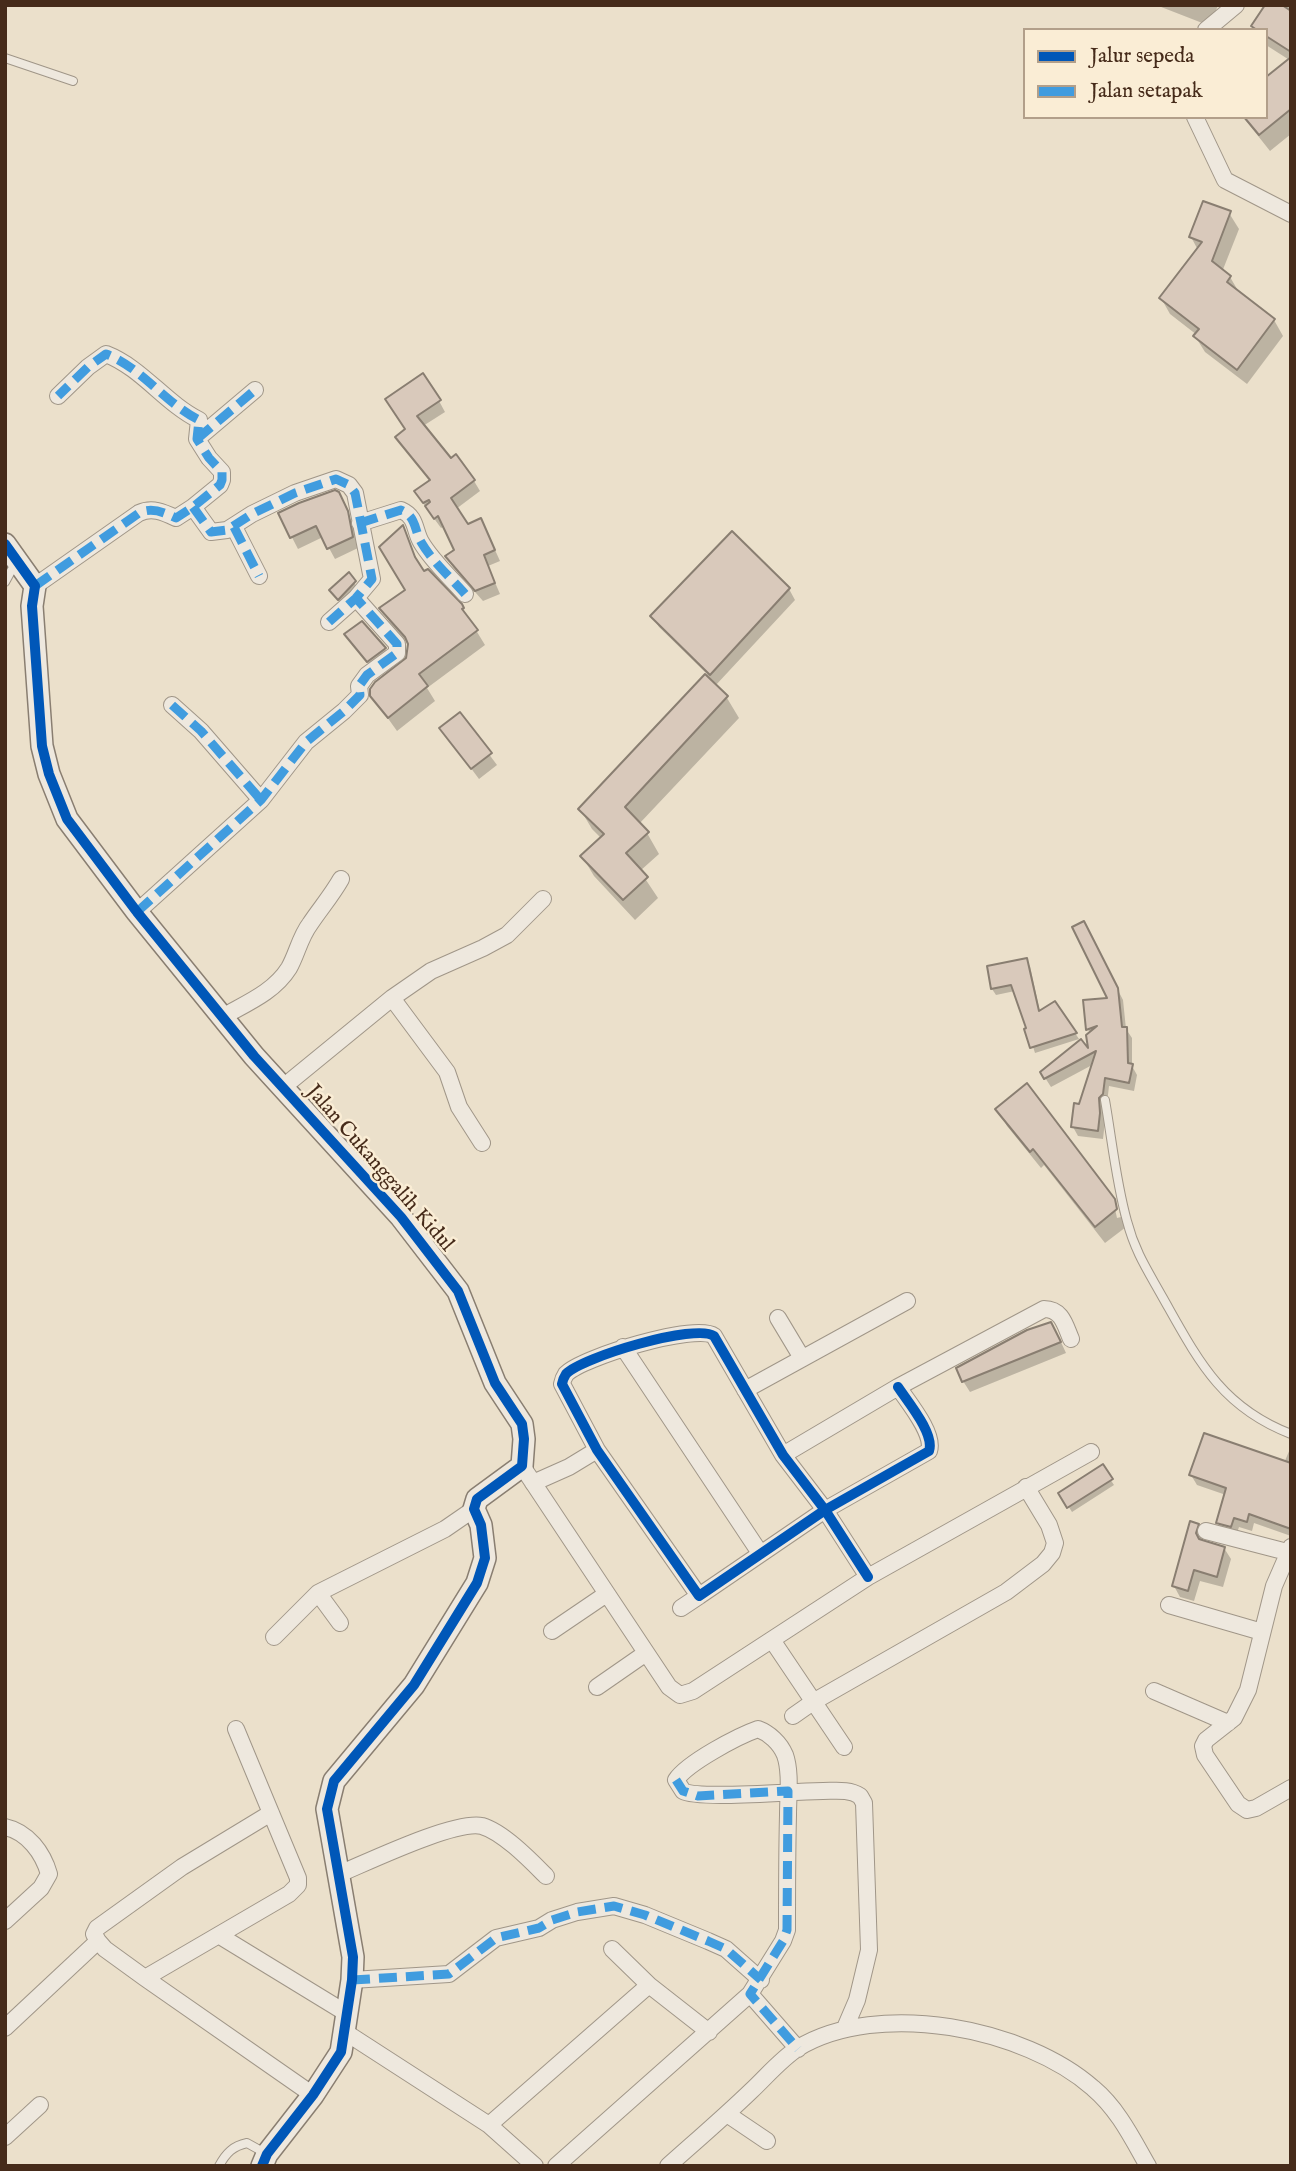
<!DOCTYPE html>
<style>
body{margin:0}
#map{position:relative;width:1296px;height:2171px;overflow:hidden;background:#ebe0cb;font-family:"IM FELL English",serif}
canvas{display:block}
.frame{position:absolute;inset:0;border:7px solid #462b1a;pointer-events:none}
.legend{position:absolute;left:1023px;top:28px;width:245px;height:91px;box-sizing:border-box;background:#faedd5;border:2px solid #b29f8a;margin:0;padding:9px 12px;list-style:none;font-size:21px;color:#462b1a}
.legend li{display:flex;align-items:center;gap:14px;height:35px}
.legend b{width:35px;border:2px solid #b29f8a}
</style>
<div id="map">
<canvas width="1296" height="2171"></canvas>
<div class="frame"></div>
<ul class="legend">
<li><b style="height:9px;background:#0057b8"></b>Jalur sepeda</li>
<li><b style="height:9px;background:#409cdf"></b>Jalan setapak</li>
</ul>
</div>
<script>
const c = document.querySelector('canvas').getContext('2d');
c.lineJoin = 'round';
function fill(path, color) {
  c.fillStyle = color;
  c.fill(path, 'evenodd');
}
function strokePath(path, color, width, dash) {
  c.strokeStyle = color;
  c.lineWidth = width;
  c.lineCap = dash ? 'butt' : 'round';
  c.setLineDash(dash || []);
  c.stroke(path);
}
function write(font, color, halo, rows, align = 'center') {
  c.font = font + ' "IM FELL English",serif';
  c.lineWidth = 5;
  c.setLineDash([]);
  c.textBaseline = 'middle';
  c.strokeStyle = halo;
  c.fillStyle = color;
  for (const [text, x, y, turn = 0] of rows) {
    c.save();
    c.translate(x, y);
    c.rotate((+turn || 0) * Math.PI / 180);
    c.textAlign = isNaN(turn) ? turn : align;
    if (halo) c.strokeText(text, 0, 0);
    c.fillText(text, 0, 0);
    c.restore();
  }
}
const shadow = new Path2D(`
 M1156,5h62l-8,21z
 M1267,5h24v56l-25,-16v-15h-10l-3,-4z
 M1291,83v51l-21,17 -27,-34h23z
 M1229,213l10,16 -17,43 8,5 10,17 34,26 9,16 -36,48 -42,-32 -10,-16 2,-1 -27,-21 -9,-16 37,-48 -7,-13z
 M439,401l6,11 -22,14 27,34 24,21 6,10 -24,18 11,17 19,4 14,31 -12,5 12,28 -17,7 -30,-34 -6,-10 9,-7 -11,-24 -4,2 -19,-26 8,-21 -32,-43 9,-8 -14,-20z
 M344,505l9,19 5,24 -23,11 -12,-22 -25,12 -18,-35z
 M403,528l18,41 42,40 22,36 -58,43 8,13 -38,30 -25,-35 36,-37 1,-14 -19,-22 -8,-14 25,-18z
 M349,575l12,18 -16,17 -14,-20z
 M789,589l6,11 -80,86 12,12 12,20 -100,106 8,9 12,21 -19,17 18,27 -23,22 -41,-44 -12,-20 19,-18 -9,-9 -12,-20 127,-135 -48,-47 -7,-11z
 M362,623l23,26 6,11 -17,12 -27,-38z
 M459,714l38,51 -18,14 -38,-51z
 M1087,930l36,70 3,29 6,9v28l5,9 -3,16 -25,-5 -6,53 -25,-3 -5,-9 21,-63 -43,23 -9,-14 48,-19v-20l-2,-5 21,-30z
 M1026,960l4,6 10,46 35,21 4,6 -44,14 -20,-62 -19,4 -4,-6z
 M998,1109l115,91 4,18 4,-1 -2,-7 7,17 -21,16 -61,-78 -3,3 -34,-42z
 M1059,1338l7,15 -96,39 -7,-11z
 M1290,1449l1,87 -37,-13 -2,8 -13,-4 -3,9 -12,-4 -6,-9 8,-28 -29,-10 -6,-10 93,-12z
 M1102,1467l12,18 -42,27 -12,-19z
 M1198,1525l6,11 -2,6 22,6 7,11 -8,28 -23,-6 -6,20 -14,-4 -6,-11z`);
const building = new Path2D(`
 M1265,5h17l9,6v41l-25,-16v-6h-9l-6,-4z
 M1291,57v52l-32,26 -15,-18h22v-40z
 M1203,201l28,10 -19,50 19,15 -4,6 48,37 -38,51 -44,-34 6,-7 -40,-31 43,-56 -13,-5z
 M423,373l18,27 -24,16 34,42 5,-4 19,26 -24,18 17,26 13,-6 14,32 -11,5 11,28 -20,8 -30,-35 9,-6 -16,-34 -4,3 -9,-13 5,-4 -1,-2 -6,3 -9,-12 16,-11 -35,-43 10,-8 -20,-30z
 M335,490l4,2 9,19 5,26 -26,12 -11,-23 -26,12 -12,-25 21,-10z
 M403,525l12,32 9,14 4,-2 34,35 2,4 -2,1 16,21 -59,44 9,12 -40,32 -18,-22v-7l5,-7 31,-24 2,-14 -3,-7 -26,-29 26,-18 -26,-43z
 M732,531l58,57 -80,87 -60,-59z
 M349,572l7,9 -18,19 -9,-10z
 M362,621l24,27 -19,14 -23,-28z
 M705,674l23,22 -103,111 24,25 -23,21 22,24 -25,23 -43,-44 24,-22 -26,-25z
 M460,712l32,41 -21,16 -32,-41z
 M1084,921l34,67 4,39h5l1,36 5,1 -4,19 -24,-5 -2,16 -4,4 1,15 -2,18 -27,-4 3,-24 5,1 17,-53 -52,28 -4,-7 41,-33 7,9 -2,-13 11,-9 -11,4 -3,-30 24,-2 -35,-71z
 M1027,958l12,53 16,-10 22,32 -47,15 -6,-19 2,-1 -15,-43 -20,4 -4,-23z
 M1027,1083l88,116 2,10 -22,18 -62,-78 -3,3 -35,-43z
 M1051,1322l10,20 -99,40 -6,-14 71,-38z
 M1204,1433l87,30v66l-42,-15 -2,8 -13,-4 -3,9 -15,-4 10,-35 -37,-13z
 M1103,1464l10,15 -46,29 -9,-15z
 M1190,1521l9,3 -3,9 3,6 26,8 -8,30 -23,-7 -6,21 -16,-5z`);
const lane = new Path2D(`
 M5,58l68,23
 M5,582l11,-20
 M1105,1100c7,40 11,82 22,121 8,31 21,50 36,77 35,62 58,109 128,136
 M219,2166c7,-13 14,-20 28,-23l18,10`);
const street = new Path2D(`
 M1206,30l30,-25
 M1195,117l30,63 66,34
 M197,439l58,-49
 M193,507l18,25 16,-2 25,-16 43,-21 41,-14 13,6 6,8 17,86 -16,19 -27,24
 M360,523l41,-13c16,7 13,20 20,32 11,19 30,36 44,52
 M234,527l25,49
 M35,586l104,-73c13,-6 24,-1 37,5l17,-11 27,-22 2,-5v-8l-13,-14 -12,-19 2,-19c-34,-17 -57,-52 -93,-66l-18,13 -30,29
 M172,705l29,26 60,69
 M137,912l124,-112 45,-58 38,-31 16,-16 -1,-9 8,-11 30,-22v-9l-41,-46
 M392,998l55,74 12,35 23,36
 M224,1016c23,-13 50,-24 65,-48 8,-14 11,-31 21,-44 10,-15 22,-29 31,-45
 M282,1088l110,-90 39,-27 52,-23 24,-13 36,-36
 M778,1318l24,40
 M623,1347l137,206
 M745,1390l162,-89
 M783,1455l115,-68 146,-78c18,0 21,16 27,30
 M522,1466l147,221 11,8 13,-4 175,-114 223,-125
 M533,1483l36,-16 28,-17
 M1206,1531l81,21
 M1291,1547l-17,39 -26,104 -14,28 -28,22 -3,6 2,9 33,49 9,6 9,-2 35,-20
 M868,1577l-43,-67 -42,-55 -69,-119c-18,-13 -132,21 -148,38 -2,3 -3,5 -4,10l35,66 102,146 126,-86 104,-59c6,-17 -21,-49 -31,-64
 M318,1593l22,30
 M1169,1605l93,27
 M681,1608l18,-12
 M552,1631l53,-36
 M274,1637l44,-44 127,-64 29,-20
 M772,1640l72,107
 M597,1687l49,-34
 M1154,1691l74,32
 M793,1716l20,-14 193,-110 37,-28 9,-11 3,-10 -6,-18 -23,-38
 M5,1827c23,5 38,26 44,47l-8,14 -36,33
 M339,1874c29,-12 116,-54 143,-48 21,6 49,35 64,50
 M220,1936l126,77
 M98,1941l-4,-7 3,-6 85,-61 89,-54
 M145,1978l144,-84 9,-9v-7l-62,-149
 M352,1980l97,-6 47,-36 43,-10 13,-8 25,-8 37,-6 31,9 63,26 18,8 35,31
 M649,1985l60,47
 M5,2028l93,-87 7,8 40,29 168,117
 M345,2032l144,93 46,41
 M798,2049l-48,-55 33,-53 4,-11c0,-39 0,-77 1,-115 0,-19 3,-43 -3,-60 -5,-12 -16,-22 -27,-26 -20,7 -71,34 -82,51l7,11c16,9 114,0 140,0 13,0 26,-2 37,5l4,7 5,147 -12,50 -12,28
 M727,2114l40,27
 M489,2125l160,-140 -37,-36
 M5,2137l35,-32
 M556,2166l194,-172
 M668,2166c28,-25 56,-49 83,-75 15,-14 30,-32 47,-43 81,-49 227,-20 295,40 25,21 39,50 55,78`);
const secondary = new Path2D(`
 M5,544l30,42 -3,20 10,140 7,28 18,45 70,93 117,144 147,161 57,74 37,92 27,41 2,15 -2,27 -45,33 -3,10 7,16 4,33 -8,25 -63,102 -80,96 -7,28 26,148 -1,23 -11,72 -28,43 -46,59 -5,12`);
const quiet = new Path2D(`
 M197,439l58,-49
 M193,507l18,25 16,-2 25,-16 43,-21 41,-14 13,6 6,8 17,86 -16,19 -27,24
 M360,523l41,-13c16,7 13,20 20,32 11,19 30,36 44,52
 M234,527l25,49
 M35,586l104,-73c13,-6 24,-1 37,5l17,-11 27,-22 2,-5v-8l-13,-14 -12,-19 2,-19c-34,-17 -57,-52 -93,-66l-18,13 -30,29
 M172,705l29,26 60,69
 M137,912l124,-112 45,-58 38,-31 16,-16 -1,-9 8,-11 30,-22v-9l-41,-46
 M676,1780l7,11 15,5 90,-5 -1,139 -4,11 -33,53 48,55
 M352,1980l97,-6 47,-36 43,-10 13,-8 25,-8 37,-6 31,9 63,26 18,8 35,31`);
const cycleway = new Path2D(`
 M5,544l30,42 -3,20 10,140 7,28 18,45 70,93 117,144 147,161 57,74 37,92 27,41 2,15 -2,27 -45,33 -3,10 7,16 4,33 -8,25 -63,102 -80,96 -7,28 26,148 -1,23 -11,72 -28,43 -46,59 -5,12
 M868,1577l-43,-67 -42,-55 -69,-119c-18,-13 -132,21 -148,38 -2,3 -3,5 -4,10l35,66 102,146 126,-86 104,-59c6,-17 -21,-49 -31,-64`);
const streetNames = [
 ["Jalan Cukanggalih Kidul",379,1169,49]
];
fill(shadow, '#0003');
fill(building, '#d9c9bb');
strokePath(building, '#897e71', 2);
strokePath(lane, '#a09688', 10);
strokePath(street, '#a09688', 18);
strokePath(secondary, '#897e71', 24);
strokePath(lane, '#eee8de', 8);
strokePath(street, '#eee8de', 16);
strokePath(secondary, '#eee8de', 21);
strokePath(quiet, '#409cdf', 9, [18, 9]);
strokePath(cycleway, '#0057b8', 10);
write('21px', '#462b1a', '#faedd5', streetNames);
</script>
